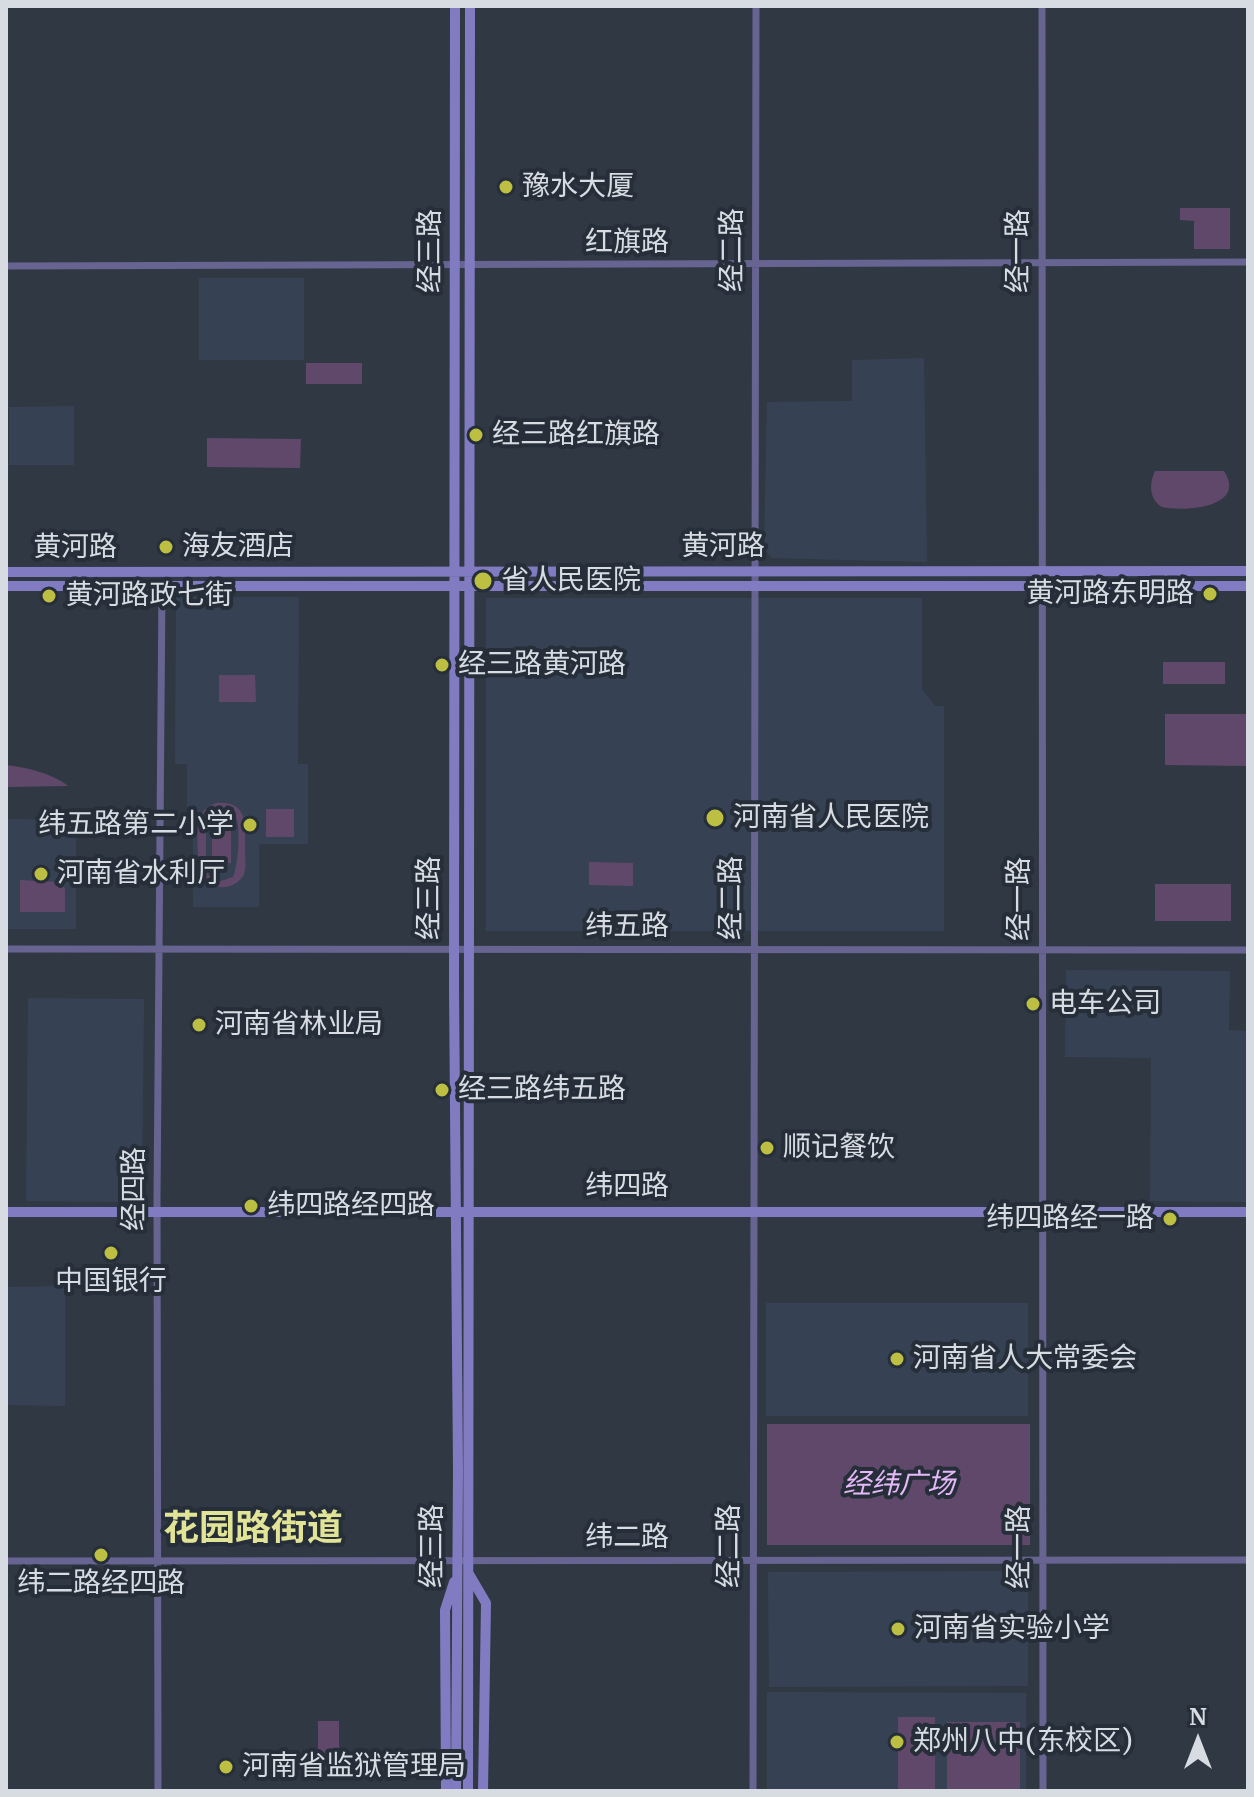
<!DOCTYPE html>
<meta charset="utf-8">
<style>
body{margin:0}
#map{position:relative;width:1254px;height:1797px;overflow:hidden;background:#303844;font-family:Merriweather,serif}
canvas{display:block}
.frame{position:absolute;inset:0;border:8px solid #d7dce3;pointer-events:none}
.north{position:absolute;left:1158px;top:1701px;width:80px;height:80px;-webkit-text-stroke:6px #262e39;paint-order:stroke;rotate:0deg;font-size:22px;font-weight:700;line-height:32px;text-align:center;color:#d7dce3}
.north::after{content:'';display:block;margin:auto;width:28px;height:36px;background:#d7dce3;clip-path:polygon(50% 0,100% 100%,50% 72%,0 100%)}
</style>
<div id="map">
<canvas width="1254" height="1797"></canvas>
<div class="frame"></div>
<div class="north">N</div>
</div>
<script>
const c = document.querySelector('canvas').getContext('2d');
c.lineJoin = 'round';
function fill(path, color) {
  c.fillStyle = color;
  c.fill(path, 'evenodd');
}
function strokePath(path, color, width, dash) {
  c.strokeStyle = color;
  c.lineWidth = width;
  c.lineCap = dash ? 'butt' : 'round';
  c.setLineDash(dash || []);
  c.stroke(path);
}
function write(font, color, halo, rows, align = 'center') {
  c.font = font + ' Merriweather,"Noto Sans SC",serif';
  c.lineWidth = 8;
  c.setLineDash([]);
  c.textBaseline = 'middle';
  c.strokeStyle = halo;
  c.fillStyle = color;
  for (const [text, x, y, turn = 0] of rows) {
    c.save();
    c.translate(x, y);
    c.rotate((+turn || 0) * Math.PI / 180);
    c.textAlign = isNaN(turn) ? turn : align;
    if (halo) c.strokeText(text, 0, 0);
    c.fillText(text, 0, 0);
    c.restore();
  }
}
const built = new Path2D(`
 M199,278h105v82h-105z
 M924,358l3,204 -155,-4 -8,-9 3,-147 85,-1v-41z
 M74,406v59h-65v-58z
 M176,597h123l-1,167h10v80h-49v63h-66v-100h-6v-43h-12z
 M486,598h436v91l13,17h9v225h-458z
 M6,819l70,1v109h-70z
 M1066,970l164,1 -1,59 19,1v171l-98,-1 1,-143 -86,-1z
 M28,998l116,1 -2,186 -17,17 -99,-1z
 M65,1286v120l-59,-1v-118z
 M766,1303h262v113h-262z
 M1028,1571v115l-259,1 -1,-115z
 M767,1692l259,1v98h-259z`);
const green = new Path2D(`
 M1180,208h50v41h-36v-28l-14,-1z
 M306,363h56v21h-56z
 M207,438l94,1 -1,29 -93,-1z
 M1155,471h69c24,37 -41,41 -62,36 -13,-8 -13,-23 -7,-36z
 M1163,662h62v22h-62z
 M219,675h36l1,27h-37z
 M1165,714h83v52l-83,-1z
 M6,765c19,2 48,9 62,21l-62,1z
 M216,803c34,-3 29,25 29,48 0,8 2,18 -2,25 -8,13 -27,15 -38,4 -8,-8 -10,-56 -4,-66 4,-6 9,-8 15,-11zM225,809c5,3 8,2 11,8 5,10 2,50 -3,60l-12,4 -12,-5 -3,-8v-47l10,-10z
 M266,809h28v28h-28z
 M212,827h19v36h-19z
 M589,862l44,1v23l-44,-1z
 M20,880l41,2 4,7v23h-45z
 M1155,884h76v37h-76z
 M767,1424h263v121h-263z
 M898,1717h37v74h-37z
 M318,1721h21v56h-21z
 M947,1722h73v69h-73z`);
const street = new Path2D(`
 M1042,6l1,1785
 M6,266l1242,-4
 M6,949l1242,1
 M6,1561l1242,-1
 M158,1791l-1,-593 5,-611
 M753,1791l3,-1785`);
const secondary = new Path2D(`
 M455,6l-1,981 4,483 -2,321
 M6,572l1242,-1
 M6,586h1242
 M6,1212h1242
 M469,1574l17,29 -3,188
 M446,1791l-1,-181 9,-28
 M468,1791l2,-1785`);
const markers = [
 [506,187,8,"#bdbf43"],
 [476,435,8,"#bdbf43"],
 [166,547,8,"#bdbf43"],
 [483,581,10,"#bdbf43"],
 [1210,594,8,"#bdbf43"],
 [49,596,8,"#bdbf43"],
 [442,665,8,"#bdbf43"],
 [715,818,10,"#bdbf43"],
 [250,825,8,"#bdbf43"],
 [41,874,8,"#bdbf43"],
 [1033,1004,8,"#bdbf43"],
 [199,1025,8,"#bdbf43"],
 [442,1090,8,"#bdbf43"],
 [767,1148,8,"#bdbf43"],
 [251,1206,8,"#bdbf43"],
 [1170,1219,8,"#bdbf43"],
 [111,1253,8,"#bdbf43"],
 [897,1359,8,"#bdbf43"],
 [101,1555,8,"#bdbf43"],
 [898,1629,8,"#bdbf43"],
 [897,1742,8,"#bdbf43"],
 [226,1767,8,"#bdbf43"]
];
const poiNames = [
 ["豫水大厦",522,187],
 ["经三路红旗路",492,435],
 ["海友酒店",182,547],
 ["省人民医院",501,581],
 ["黄河路东明路",1194,594,"right"],
 ["黄河路政七街",65,596],
 ["经三路黄河路",458,665],
 ["河南省人民医院",733,818],
 ["纬五路第二小学",234,825,"right"],
 ["河南省水利厅",57,874],
 ["电车公司",1049,1004],
 ["河南省林业局",215,1025],
 ["经三路纬五路",458,1090],
 ["顺记餐饮",783,1148],
 ["纬四路经四路",267,1206],
 ["纬四路经一路",1154,1219,"right"],
 ["中国银行",111,1282,"center"],
 ["河南省人大常委会",913,1359],
 ["纬二路经四路",101,1584,"center"],
 ["河南省实验小学",914,1629],
 ["郑州八中(东校区)",913,1742],
 ["河南省监狱管理局",242,1767]
];
const streetNames = [
 ["红旗路",627,243],
 ["经二路",733,250,-90],
 ["经三路",431,251,-90],
 ["经一路",1019,251,-90],
 ["黄河路",723,547],
 ["黄河路",75,548],
 ["经三路",430,898,-90],
 ["经二路",732,898,-90],
 ["经一路",1020,899,-90],
 ["纬五路",627,927],
 ["纬四路",627,1187],
 ["经四路",135,1189,-90],
 ["纬二路",627,1538],
 ["经三路",433,1546,-90],
 ["经二路",730,1546,-90],
 ["经一路",1020,1547,-90]
];
const parkNames = [
 ["经纬广场",899,1485]
];
const districtNames = [
 ["花园路街道",253,1530]
];
fill(built, '#364253');
fill(green, '#60486a');
strokePath(street, '#676491', 7);
strokePath(secondary, '#817cc2', 10);
for (const [x, y, r, color] of markers) {
  const dot = new Path2D();
  dot.arc(x, y, r, 0, 2 * Math.PI);
  c.fillStyle = color;
  c.fill(dot);
  strokePath(dot, '#262e39', 3);
}
write('28px', '#d7dce3', '#262e39', poiNames, 'left');
write('28px', '#d7dce3', '#262e39', streetNames);
write('italic 28px', '#e5b8f8', '#262e39', parkNames);
write('bold 36px', '#e1e496', '#262e39', districtNames);
</script>
